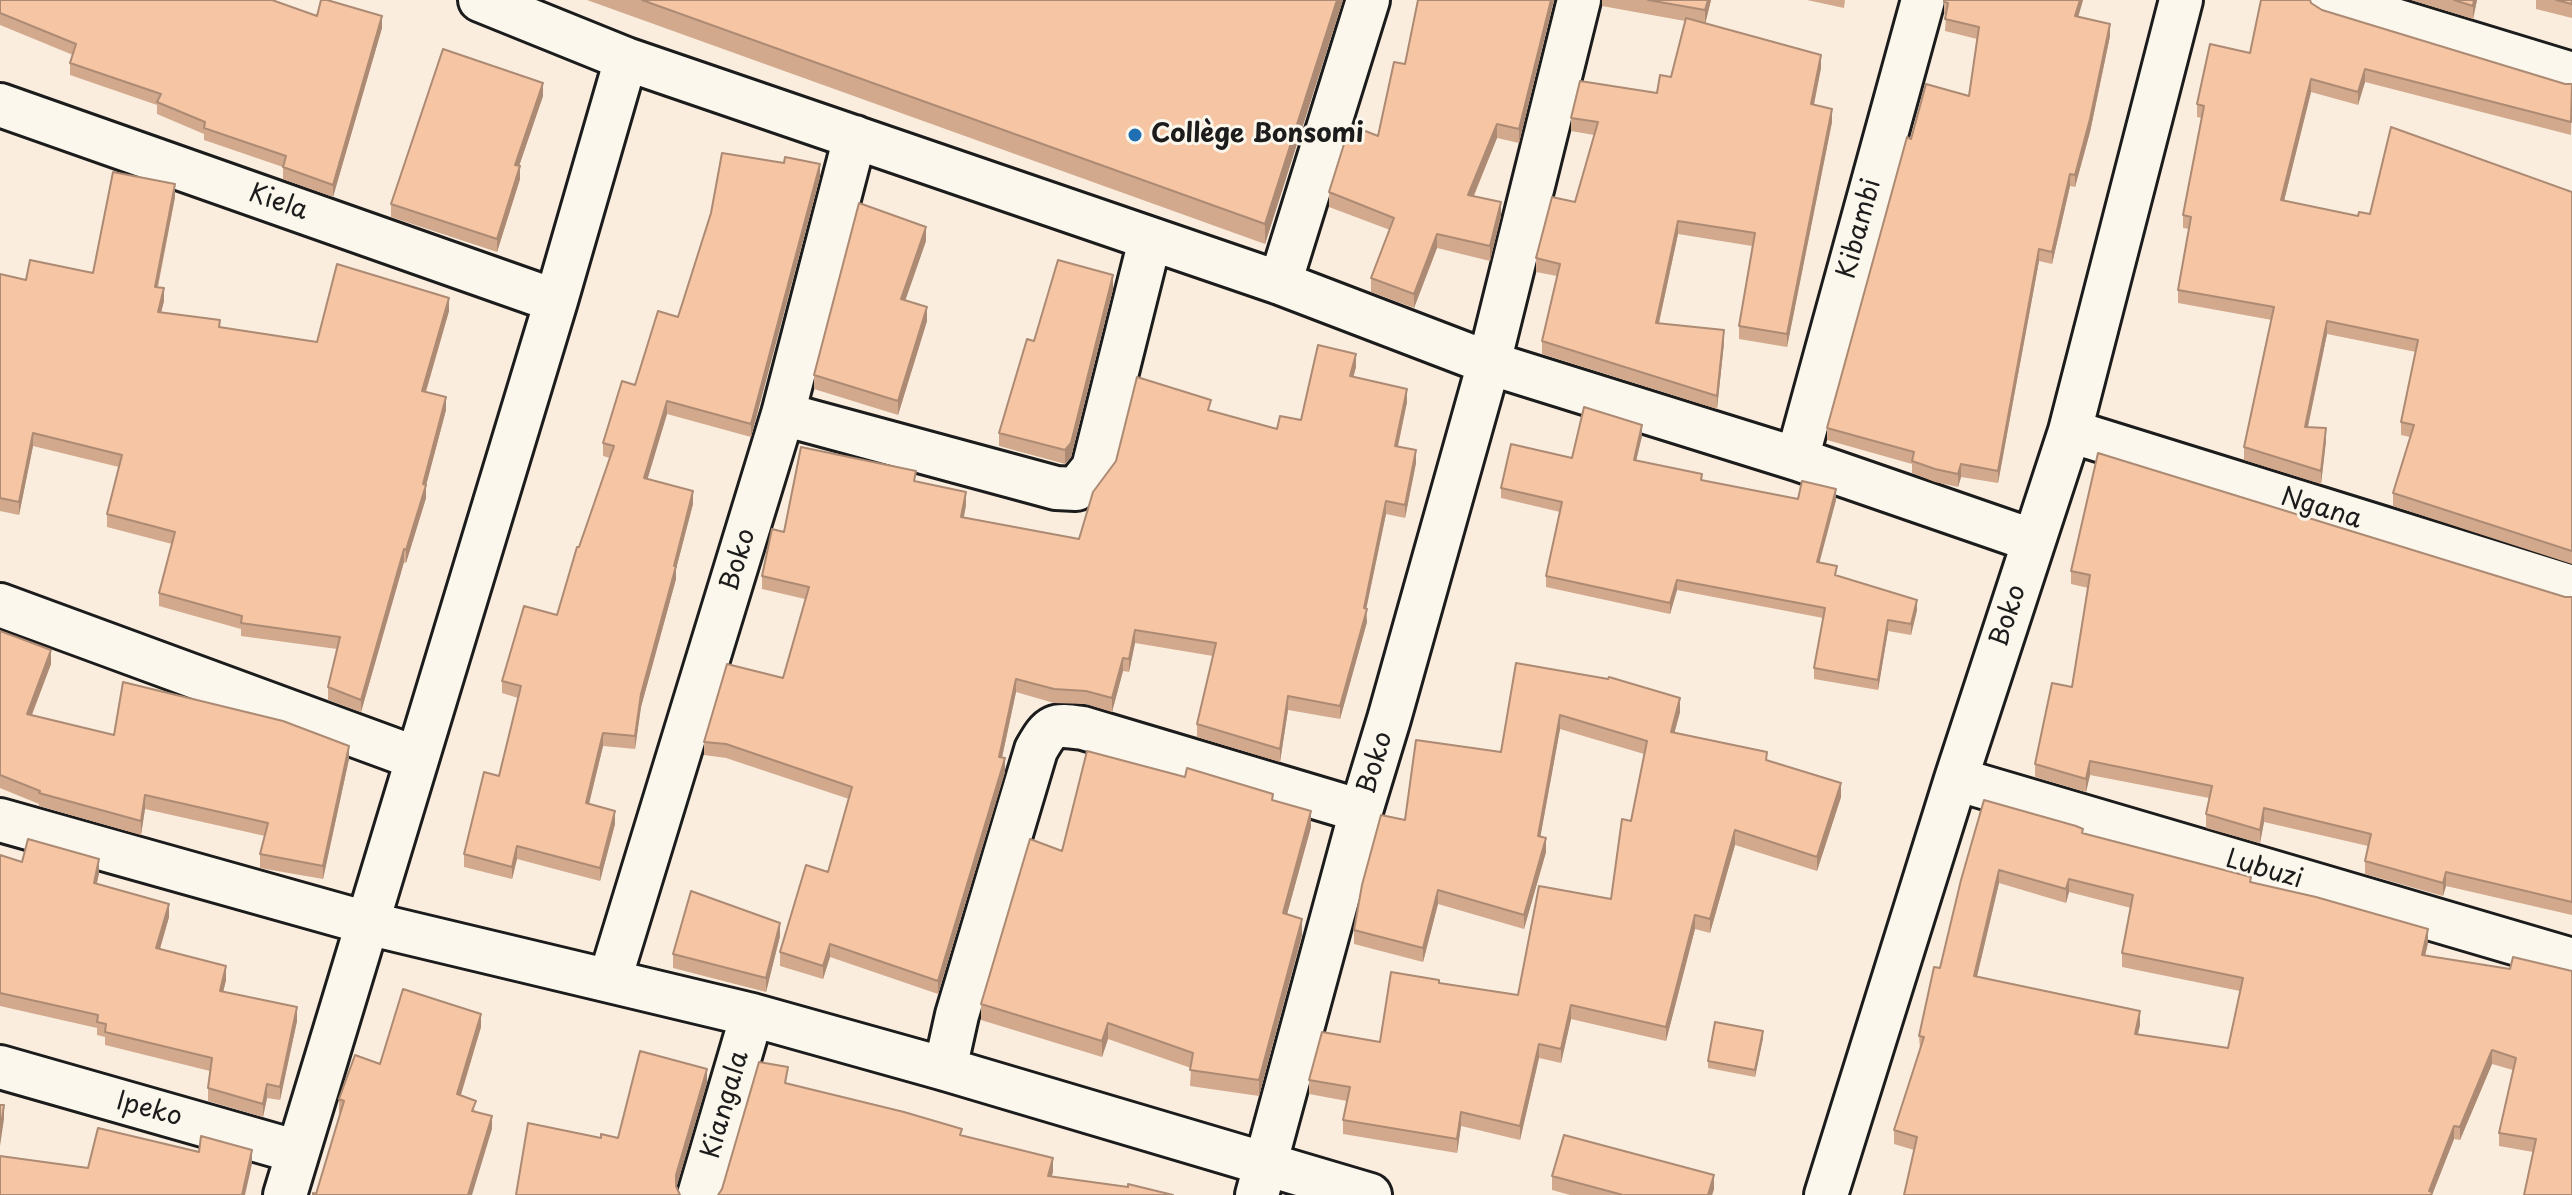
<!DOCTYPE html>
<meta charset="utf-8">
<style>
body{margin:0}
canvas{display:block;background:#faedde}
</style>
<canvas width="2572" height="1195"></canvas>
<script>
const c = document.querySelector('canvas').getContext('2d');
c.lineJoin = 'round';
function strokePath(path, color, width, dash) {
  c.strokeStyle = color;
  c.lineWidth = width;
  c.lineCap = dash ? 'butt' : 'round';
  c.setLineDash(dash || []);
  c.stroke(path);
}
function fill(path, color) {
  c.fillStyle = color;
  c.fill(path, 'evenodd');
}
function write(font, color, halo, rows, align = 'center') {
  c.font = font + ' "Playpen Sans",sans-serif';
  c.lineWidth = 6;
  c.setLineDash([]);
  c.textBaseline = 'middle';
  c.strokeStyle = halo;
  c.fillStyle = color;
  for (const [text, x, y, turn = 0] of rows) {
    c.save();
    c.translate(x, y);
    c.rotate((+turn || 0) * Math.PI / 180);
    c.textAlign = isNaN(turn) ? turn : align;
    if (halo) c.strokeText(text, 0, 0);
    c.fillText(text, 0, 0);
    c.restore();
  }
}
const street = new Path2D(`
 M480,0l146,59 654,224 209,80 308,96 237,82
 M2329,0l243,74
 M0,105l556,196
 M1280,283l88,-283
 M783,414l273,74 20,1 17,-21 57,-228
 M2070,431l502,156
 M1797,459l126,-459
 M0,605l416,153
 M1956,779l616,181
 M0,820l367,103 385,92 193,54 425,126
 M610,979l173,-565 72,-277
 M0,1067l298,85
 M945,1069l12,-54 79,-265c15,-27 18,-26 47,-22l278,83
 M285,1195l271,-894 70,-242
 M699,1195l53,-180
 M1257,1195l104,-384 28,-92 100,-356 90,-363
 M1826,1195l130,-416 114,-348 111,-431`);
const wall = new Path2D(`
 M0,0l317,16 65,12 -49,169 -50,-18v-12l-79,-27v-6l-47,-20v-9l-87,-30v-12l3,-8 -73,-30z
 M587,0h756l-78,244z
 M1554,0l-35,143 -22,-5 -23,58 27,20 -11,45 -53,-13 -23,60 -43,-16v-14l19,-48 -61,-23v-15l49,-56 27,-72z
 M1602,0h109l-6,23 116,45 -7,37 18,17 -45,225 -48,-8v-13l13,-80 -74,-12 -19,89 65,20 -7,66 -175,-55v-13l15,-65 -21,-4v-14l39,-56 19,-67 -23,-4v-13l86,-25 14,-16 14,-56 -83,-15z
 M1807,0h38l-1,8z
 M1944,0h139l-5,17 32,19 -20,96 -15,55 -5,-1 -18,78 -13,-3 -41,222 -37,-6 -3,10 -23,-5 -23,-9v-9l-85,-24v-12l84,-289 58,-43 8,-57 -32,-8 1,-17h-2z
 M2411,0h66l-4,19z
 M2536,0h36v18l-36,-9z
 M2311,3l11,7 243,74h7l-1,51 -206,-53 -7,23 -47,-13 -27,109 74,15 214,-24v372l-179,-58v-13l17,-56 -9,-2v-13l15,-70 -89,-18 -19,93 18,14 -5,43 -77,-24v-13l28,-127 -94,-17v-13l11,-61 -6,-1v-13l19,-97 -5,-1v-13l53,-51z
 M543,96l-24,70 1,13 -23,73 -106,-35v-13z
 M820,177l-69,260 -84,-23 -20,65 46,25 -17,65v10l-35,128 -6,42 -32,-3 -14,58 26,20 -15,57 -83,-22 -5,20 -48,-12v-13l35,-78 19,-78 -16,-5v-12l55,-66 53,-157 -7,-2v-13l32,-58 43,-68z
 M175,197l-17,90 6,14 -3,11 59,15 97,15 132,-31 -23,81 20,18 -20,75v13l-20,65 -2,-1 -43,150 -33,-12v-13l9,-38 -96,-13v-7l-82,-23v-13l13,-49 -65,-17v-13l12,-47 -86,-21 -14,69 -19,-4v-237l26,6 67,-7z
 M926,241l-21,59 22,21 -29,94 -84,-26v-14z
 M1113,289l-42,168 -6,7 -66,-18v-13l35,-92z
 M1356,367l-3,10 54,25 -9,45 18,16 -11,55 -19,-4 -20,95 1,13 -27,97 -52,-9 -8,52 -83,-25v-13l16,-68 -78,-13 -6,29 -6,-1 -11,41 -26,-8 -32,-1 -38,-11 -14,66 3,14 -67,222 -108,-37 -7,22 -43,-13v-14l48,-80 21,-73 -123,-41 -22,-3v-13l79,-64 22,-79 -43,-10v-13l22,-44 132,-51 50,24 -2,12 115,22 132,-128 66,18 24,-9z
 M1642,436l-6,24 66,21 96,18 38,1 -17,62 18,14 80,34 -6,25 -23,-4 -10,59 -64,-11v-11l9,-50 -146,-28 -7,24 -124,-27v-11l14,-64 -59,-14v-10l71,-30z
 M2071,571l501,26v318l-126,-29 -3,10 -78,-22v-13l3,-15 -104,-24 -4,21 -54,-15v-14l3,-16 -119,-23 -4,17 -51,-15v-13l37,-77 16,-99 -17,-4z
 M0,631l51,33 -19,51 82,20 235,24 -26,120 -63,-11v-14l5,-18 -120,-27 -4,26 -102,-29v-2l-39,-16z
 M1516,663l164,49 -6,21 93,27 74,37 -24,74 -82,-26 -25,88 -15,-4 -29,112 -95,-22 -10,44 -22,-5 -19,82 -59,-14 -4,27 -114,-19v-14l4,-19 -38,-7v-14l71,-38 59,-58 79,11 93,-96 20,-78 13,-67 -84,-25 -20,108 6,15 -22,77 -86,-25 -15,58 -69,-18v-14l51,-110 96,-68z
 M1273,801l38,26 -24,87 15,21 -43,161 -69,-10 1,-18 -83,-29 -6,18 -121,-37v-16l81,-153z
 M2083,833l168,50 177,60 -3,13 85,13 62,2 -39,181 -34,-6v-13l14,-63 -21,-6 -32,76 -6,-1 -22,56 -518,-45 -20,-6v-14l26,-81 -1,-13 21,-68 21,-88zM1999,883l67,20 3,-11 62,16 -9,45v14l118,24 -12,57 -91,-13 3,-10 -163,-49z
 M0,855l22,7 77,11 -2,10 72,34 -9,32 66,31 -3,12 74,29 -17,79 -13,-2 -4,19 -55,-16v-13l2,-17 -105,-26v-8l-8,-2v-7l-97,-22z
 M780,936l-14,56 -93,-24v-14z
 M481,1027l-20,68 31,34 -176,65 24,-81h-1v-14l41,-35z
 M1763,1038l-8,39 -47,-9v-7z
 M1552,1176l162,13 -2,6h-142l-18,-5z`);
const shadedWall = new Path2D(`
 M1337,0h6l-78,244v-20z
 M1551,0h3l-35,143v-14z
 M1708,0h3l-6,25v-15z
 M2080,0h3l-8,28v-12z
 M2474,0h3l-4,19v-13z
 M382,16v12l-49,169v-12z
 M2110,24v12l-20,96 -15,55v-12z
 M1821,55v13l-10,50v-14z
 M2365,69v13l-7,23v-13z
 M2311,79v13l-30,121v-13z
 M543,83v13l-28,82v-13z
 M1832,109v13l-45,225v-13z
 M1497,124v14l-29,71v-14z
 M820,164v13l-69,260v-13z
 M520,166v13l-23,73v-13z
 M2070,174v12l-18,78v-12z
 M175,184v13l-20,102v-12z
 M1501,202v14l-11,45v-15z
 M1678,221v13l-22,102v-13z
 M926,227v14l-25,72v-14z
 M1437,234v14l-23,60v-14z
 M2039,249v12l-41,222v-12z
 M1113,275v14l-42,168 -6,7v-14z
 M164,288v13l-6,24v-13z
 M449,298v13l-27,93v-13z
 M927,307v14l-29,94v-14z
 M2327,321v13l-22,106v-13z
 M1724,330v13l-7,66v-13z
 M1356,354v13l-6,23v-14z
 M1407,389v13l-12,57v-13z
 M446,397v13l-23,87v-13z
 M667,401v13l-23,77v-13z
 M1642,425v11l-8,34v-10z
 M2326,428v13l-5,43v-13z
 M33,433v13l-14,69v-13z
 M1416,450v13l-11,55v-13z
 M1961,464v13l-3,10v-13z
 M426,485v13l-20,65v-13z
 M1836,489v11l-19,72v-10z
 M693,491v13l-17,65v10l-35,128 -6,42v-13l6,-42z
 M966,492v13l-5,25v-13z
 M1386,501v13l-20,96 1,12 -27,97v-13l24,-98z
 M404,549v13l-43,150v-12z
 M1677,580v10l-7,24v-11z
 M1917,600v10l-6,25v-11z
 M1888,620v11l-10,59v-10z
 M1135,630v13l-6,29v-13z
 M51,650v14l-24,63v-13z
 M1123,658v13l-11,41v-14z
 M1016,679v13l-17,79v-14z
 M1288,696v14l-8,52v-13z
 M1680,698v14l-9,34v-14z
 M1560,715v14l-22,121v-14z
 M603,733v13l-17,70v-13z
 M349,746v13l-26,120v-13z
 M1005,758v14l-67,222v-13z
 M2090,761v14l-4,17v-13z
 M1841,783v14l-24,74v-14z
 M145,795v14l-4,26v-14z
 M2264,808v14l-4,21v-13z
 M615,811v13l-15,57v-13z
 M1311,811v16l-28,102v-16z
 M1735,830v15l-25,88v-14z
 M1546,838v14l-22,77v-14z
 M517,846v13l-5,20v-12z
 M99,859v14l-5,23v-13z
 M1999,870v13l-25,106v-13z
 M2446,872v14l-3,10v-13z
 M2069,879v13l-3,11v-14z
 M1438,890v14l-15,58v-14z
 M169,904v13l-13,45v-14z
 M1695,915v14l-29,112v-14z
 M1302,919v16l-43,161v-16z
 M780,923v13l-14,56v-14z
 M2428,929v14l-6,25v-13z
 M830,944v13l-7,22v-13z
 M226,966v14l-6,25v-14z
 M1571,1005v14l-10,44v-14z
 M297,1007v14l-17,79v-13z
 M2140,1011v14l-5,22v-13z
 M481,1014v13l-24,80v-13z
 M1108,1023v16l-6,18v-16z
 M1763,1031v7l-8,39v-7z
 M1539,1044v14l-19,82v-14z
 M2492,1050v14l-32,76v-13z
 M707,1069v14l-31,106v-14z
 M267,1084v14l-4,19v-13z
 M4,1105v14l-4,27v-14z
 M1461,1112v14l-4,27v-14z
 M492,1116v13l-20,66h-4z
 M2454,1126v13l-22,56h-3v-4z
 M252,1150v14l-7,31h-3z
 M1053,1158v14l-5,18v-14z
 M1714,1175v14l-2,6h-4z`);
const building = new Path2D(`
 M0,0h272l45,16 4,-16h6l55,16 -49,169 -50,-18 3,-11 -82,-28 1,-6 -48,-20 4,-8 -91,-31 6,-19 -76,-31z
 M642,0h695l-72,224z
 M1418,0h133l-32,129 -22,-5 -29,71 33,7 -11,44 -53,-12 -23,60 -43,-16 23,-60 -65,-26 21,-67 28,11 16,-74 11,2z
 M1648,0h60l-3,10z
 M1944,0h136l-5,16 35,8 -20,95 -15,56 -5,-1 -18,78 -13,-3 -41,222 -37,-7 -3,10 -23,-5 -23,-8 2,-9 -87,-24 80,-291 4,2 15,-55 43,12 10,-69 -34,-8 3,-16 -4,-1z
 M2261,0h49l1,3 11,7 243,74h7l-1,38 -206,-53 -7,23 -47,-13 -30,121 77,16 1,-4 11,2 21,-87 181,65v359l-179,-58 21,-68 -13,-3 17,-82 -91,-19 -22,106 21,1 -5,43 -77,-24 30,-140 -96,-17 13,-73 -8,-2 21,-109 -7,-2 13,-60 40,9z
 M2454,0h20l-1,6z
 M2556,0h16v4z
 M1686,18l135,37 -10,49 21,5 -45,225 -48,-8 16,-93 -77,-12 -22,102 68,7 -7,66 -175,-55 18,-77 -24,-6 16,-61 23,5 23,-80 -27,-4 9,-37 77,12 3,-18 11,2z
 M443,49l100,34 -28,82 5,1 -23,73 -106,-35z
 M722,153l62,10 1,-6 35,7 -69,260 -84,-23 -23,77 49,13 -19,75h2l-35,128 -6,42 -32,-3 -17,70 29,8 -15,57 -83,-22 -5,21 -48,-13 20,-82 15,4 22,-90 -19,-5 22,-75 33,9 20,-68h2l35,-101 -11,-3 19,-62 13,4 23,-74 20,6 33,-104z
 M113,172l62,12 -20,103 9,1 -6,24 62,8 -1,7 98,15 20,-78 112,34 -27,93 24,6 -23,87 3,1 -20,65 -2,-1 -43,151 -33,-13 12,-50 -99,-14 1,-7 -83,-23 16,-61 -68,-18 15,-59 -89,-22 -14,69 -19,-4v-224l26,6 4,-20 63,13z
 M859,203l67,24 -25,72 26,8 -29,94 -84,-26z
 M1058,260l55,15 -42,168 -6,7 -66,-17 28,-94 7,2z
 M1318,345l38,9 -6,22 57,13 -12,57 21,4 -11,55 -19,-4 -22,107 3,1 -27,97 -52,-10 -8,53 -83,-25 19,-81 -81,-13 -6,29 -6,-1 -11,40 -26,-7 -32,-2 -38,-10 -17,78 6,1 -67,223 -108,-37 -7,22 -43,-14 26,-87 22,7 24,-85 -126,-43 -22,-2 23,-78 56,14 26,-91 -47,-11 10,-47 12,3 17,-85 115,24 -2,10 52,11 -5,25 118,22 14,-47 23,-31 21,-84 74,23 -3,10 69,19 3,-13 21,4z
 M1584,407l58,18 -8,35 68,14 -1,6 97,19 4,-18 34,8 -19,73 20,4 -2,9 82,25 -6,24 -23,-4 -10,60 -64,-12 11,-60 -148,-28 -7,23 -124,-27 16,-74 -61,-14 10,-44 61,14z
 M2098,453l467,144h7v305l-126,-30 -3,11 -78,-22 6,-27 -107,-26 -4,22 -54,-16 6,-28 -122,-25 -4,18 -51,-15 17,-81 20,4 18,-112 -19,-4z
 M0,631l51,19 -24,64 87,21 9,-53 160,39 66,25 -26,120 -63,-12 8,-31 -123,-28 -4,26 -102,-28 1,-2 -40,-16z
 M1516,663l92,16 1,-2 71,21 -9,34 96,20 -1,8 75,23 -24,74 -82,-27 -25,89 -15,-4 -29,112 -95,-22 -10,44 -22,-5 -19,82 -59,-14 -4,27 -114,-19 7,-33 -41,-7 13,-48 58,10 11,-70 48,8v3l79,12 21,-109 72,13 11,-80 9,2 16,-80 -87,-26 -22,121 8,2 -22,77 -86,-25 -15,58 -69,-18 8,-45 19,-70 24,5 11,-80 85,12z
 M1087,751l98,26 2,-9 86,26 -1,6 39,11 -28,102 19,6 -43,161 -69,-10 3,-17 -85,-30 -6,18 -121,-37 49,-165 32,12z
 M1984,800l92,26 7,3 -1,4 169,44 -1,5 66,15 112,32 -6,26 88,14 3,-12 59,14v224h-48l12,-56 -37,-6 17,-75 -24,-8 -32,77 -6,-1 -25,65 3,1 -1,3h-527l13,-58 -23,-7 30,-93 -5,-1 15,-69 6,1 21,-88zM1999,870l67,19 3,-10 64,16 -11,58 121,25 -15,70 -93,-14 5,-23 -166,-35z
 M28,839l71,20 -5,24 75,21 -13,44 70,18 -6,25 77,16 -17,80 -13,-3 -4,20 -55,-16 4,-30 -107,-26 1,-8 -9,-2 1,-7 -98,-22v-138l22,7z
 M691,891l89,32 -14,55 -93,-24z
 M403,989l78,25 -24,80 19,7 -4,10 20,5 -24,79h-155v-2l3,1 28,-93 -5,-2 16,-44 25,9z
 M1715,1022l48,9 -8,39 -47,-9z
 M640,1051l67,18 -31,106v11l4,9h-164l12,-72 73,15v-4l17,4z
 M759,1062l29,5 -3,16 119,29 58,17 -2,6 93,23 -5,18 80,11v-3l45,11h-455l4,-6z
 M0,1105h4l-4,27z
 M98,1128l101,24 2,-16 51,14 -10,45h-242v-39l88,12z
 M1564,1135l150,40 -6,20h-85l-71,-19z`);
const markers = [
 [1135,135,8,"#1f6fb2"]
];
const poiNames = [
 ["Collège Bonsomi",1151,135]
];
const streetNames = [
 ["Kiela",278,203,19],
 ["Kibambi",1860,229,-75],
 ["Ngana",2321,509,17],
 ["Boko",739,560,-73],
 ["Boko",2009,616,-72],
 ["Boko",1376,763,-73],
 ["Lubuzi",2264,870,16],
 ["Kiangala",726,1105,-74],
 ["Ipeko",149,1110,15]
];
strokePath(street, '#1c1c1c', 48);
strokePath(street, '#fbf7ec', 42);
fill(wall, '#d3a98d');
fill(shadedWall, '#ac8a73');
fill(building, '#f5c5a4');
strokePath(building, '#ac8a73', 2);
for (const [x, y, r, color] of markers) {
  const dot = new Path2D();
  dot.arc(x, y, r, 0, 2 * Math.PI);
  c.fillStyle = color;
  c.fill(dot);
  strokePath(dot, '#fbf7ec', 3);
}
write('bold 26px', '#1c1c1c', '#fbf7ec', poiNames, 'left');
write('26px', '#1c1c1c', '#fbf7ec', streetNames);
</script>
